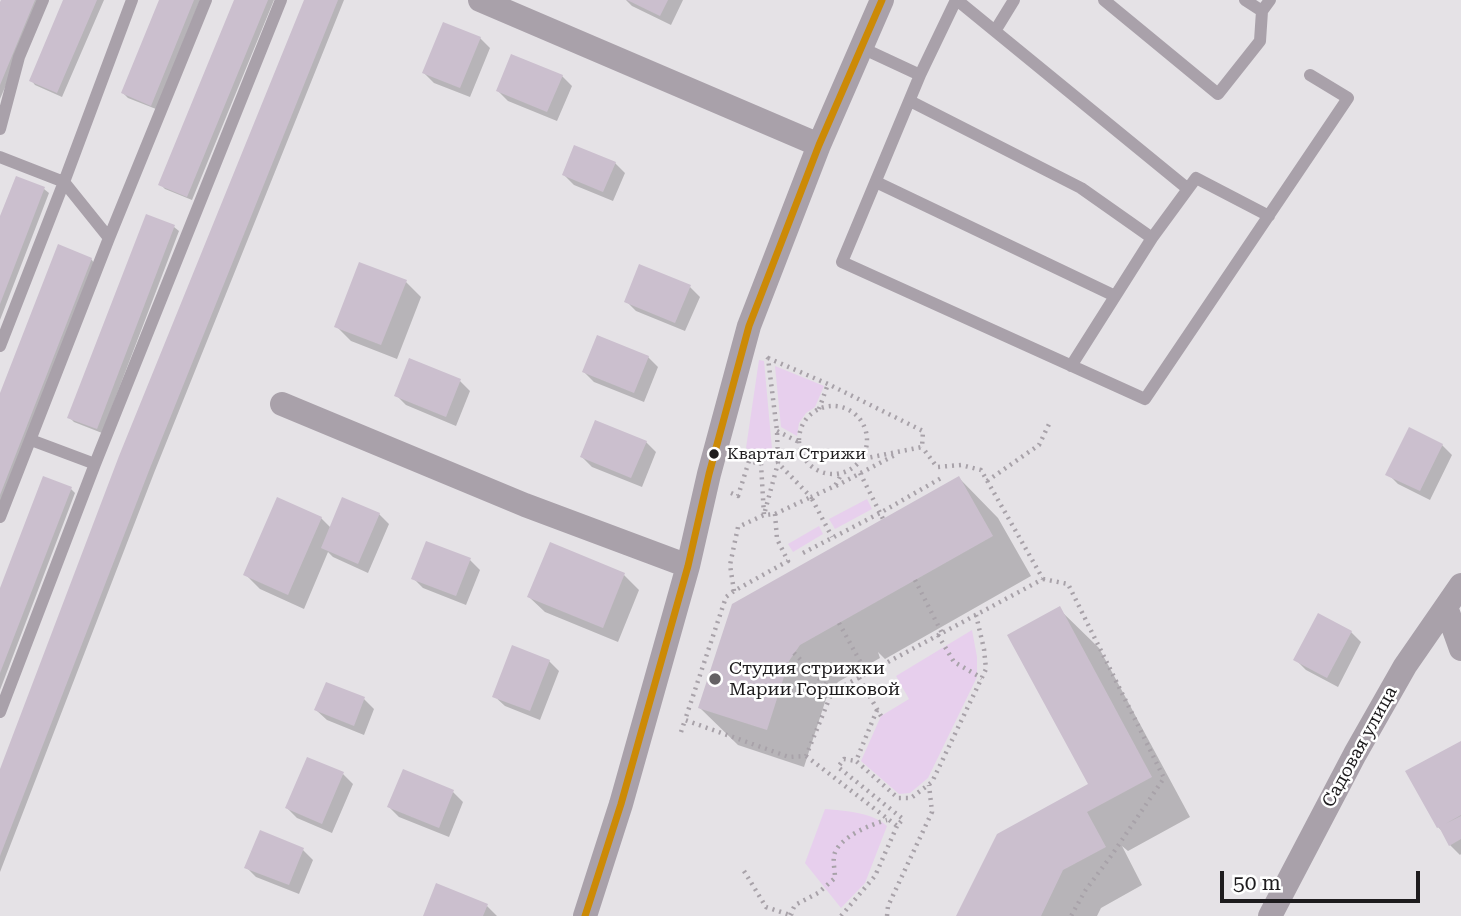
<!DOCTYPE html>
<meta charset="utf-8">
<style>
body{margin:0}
#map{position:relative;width:1461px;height:916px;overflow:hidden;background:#e5e2e6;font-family:"Roboto Serif",serif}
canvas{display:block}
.scale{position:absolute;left:1220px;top:871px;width:200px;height:32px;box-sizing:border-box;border:4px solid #1e1c1e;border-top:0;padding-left:9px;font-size:21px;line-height:24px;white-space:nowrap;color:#1e1c1e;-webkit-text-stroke:5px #fff;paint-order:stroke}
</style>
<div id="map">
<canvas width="1461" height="916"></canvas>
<div class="scale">50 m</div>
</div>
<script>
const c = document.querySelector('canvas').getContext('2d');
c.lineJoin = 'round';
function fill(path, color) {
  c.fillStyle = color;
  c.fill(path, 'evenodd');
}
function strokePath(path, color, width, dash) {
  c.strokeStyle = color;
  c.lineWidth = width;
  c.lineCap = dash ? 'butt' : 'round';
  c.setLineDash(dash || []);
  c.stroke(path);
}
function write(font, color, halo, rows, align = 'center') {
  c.font = font + ' "Roboto Serif",serif';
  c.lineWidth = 5;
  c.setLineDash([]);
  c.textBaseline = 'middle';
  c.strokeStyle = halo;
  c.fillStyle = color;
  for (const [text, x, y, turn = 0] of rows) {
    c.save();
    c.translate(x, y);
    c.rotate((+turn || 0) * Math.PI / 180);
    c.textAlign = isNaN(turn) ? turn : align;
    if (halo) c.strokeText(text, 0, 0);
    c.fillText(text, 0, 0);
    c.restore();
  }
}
const green = new Path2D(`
 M759,360l5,1 9,99 -27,-12z
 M775,366l49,20 -9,21 -9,6 -7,10 -2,13 -16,-9z
 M867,499l5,10 -37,20 -6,-10z
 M819,526l4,8 -30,18 -5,-8z
 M972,630l5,27v20l-49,101 -18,15 -11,1 -38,-33 20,-45 28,-17 -13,-23z
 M825,809c20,2 47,3 62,17l-22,57 -24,25 -36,-45z`);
const shadow = new Path2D(`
 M3,0h39l-42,99v-93z
 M65,0h39l-42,97 -27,-12 -4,-5z
 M161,0h39l-44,109 -28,-11 -5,-5z
 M236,0h38l-82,200 -27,-11 -5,-5z
 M306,0h38l-190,473 -154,399v-98z
 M626,0h57l-12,25 -39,-19z
 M480,38l10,10 -20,49 -36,-14 -10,-10z
 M562,76l10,10 -15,35 -49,-20 -10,-10z
 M615,163l10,10 -12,28 -39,-16 -10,-10z
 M17,178l27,11 5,4 -49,127v-99z
 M147,216l27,11 5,4 -77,202 -28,-11 -5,-5z
 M91,259l4,5 -95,247v-113z
 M406,282l15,15 -24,62 -46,-18 -15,-15z
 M690,287l10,10 -15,34 -49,-20 -10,-10z
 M648,357l10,10 -14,35 -50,-20 -10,-10z
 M460,381l10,10 -14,35 -50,-21 -10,-10z
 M646,442l10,10 -14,35 -50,-20 -10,-10z
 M1442,445l10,10 -22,45 -32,-16 -10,-10z
 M959,478l39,40 33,58 -146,83 -7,-7 2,6 -42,24 -12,17 -22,68 -66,-22 -38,-37z
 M71,489l4,4 -75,197v-97z
 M379,514l10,10 -21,49 -35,-16 -5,-5 -24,57 -44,-20 -15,-15 76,-56 10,10z
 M470,560l10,10 -14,35 -43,-17 -10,-10z
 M624,575l15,15 -21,52 -73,-30 -16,-15z
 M1059,609l40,39 91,169 -62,34 -6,-5 20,39 -41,23 -4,8h-139l132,-131z
 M1351,632l10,10 -23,45 -32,-17 -10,-10z
 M549,661l10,10 -19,49 -35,-14 -11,-10z
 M364,699l10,10 -10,26 -37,-15 -11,-10z
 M1461,743v111l-1,1 -10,-10 -6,-12 -6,-6z
 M343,774l10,10 -21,49 -35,-15 -10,-10z
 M453,792l10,10 -14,35 -50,-20 -10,-10z
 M303,850l10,10 -14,34 -43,-17 -10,-10z
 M487,906l10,10h-72z`);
const building = new Path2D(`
 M1,0h34l-35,85v-83z
 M63,0h34l-40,93 -28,-12z
 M159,0h35l-43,106 -30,-13z
 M234,0h34l-81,197 -29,-12z
 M304,0h34l-188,468 -150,388v-87l119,-313z
 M627,0h41l-8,16z
 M443,22l38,15 -21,51 -38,-15z
 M511,54l52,21 -16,37 -51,-21z
 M574,145l42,17 -13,30 -41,-17z
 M16,176l29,11 -45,117v-88z
 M146,214l29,11 -78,204 -30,-11z
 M58,244l34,14 -92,237v-102z
 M359,262l48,18 -26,65 -47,-18z
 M639,264l52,21 -16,38 -51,-21z
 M597,335l52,21 -15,37 -52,-21z
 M409,358l52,21 -15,38 -52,-21z
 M595,420l52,21 -16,37 -51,-21z
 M1409,427l34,17 -23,47 -35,-16z
 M43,476l29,11 -72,186v-85z
 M959,476l34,60 -193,109 -11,16 -22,69 -69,-22 34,-104z
 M277,497l45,20 -34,78 -45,-20z
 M342,497l38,16 -22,51 -37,-16z
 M426,541l45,17 -15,38 -45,-17z
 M550,542l75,31 -22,55 -76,-31z
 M1060,606l92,171 -65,35 19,35 -43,23 -22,46h-85l41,-82 91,-50 -81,-149z
 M1318,613l34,18 -25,47 -34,-18z
 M512,645l38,15 -20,51 -38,-14z
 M326,682l39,15 -11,29 -40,-16z
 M1461,741v74l-16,9 16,-8v23l-12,7 -10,-19 -2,1 -32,-57z
 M307,757l37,15 -22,52 -37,-16z
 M403,769l51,21 -15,38 -52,-21z
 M260,830l44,18 -15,37 -45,-17z
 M436,883l52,21 -5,12h-60z`);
const path = new Path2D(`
 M767,357l1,1 9,73 1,32 33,34 24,-11 7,-13
 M768,358l60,26 95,47 -1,16 -60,12
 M799 440a34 34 0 1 1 68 0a34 34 0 1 1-68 0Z
 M819,409l9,-25
 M777,431l22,11
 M860,473l23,46
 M987,481l52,-36 12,-25
 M836,486l61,-32
 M731,493l7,3 11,-35 12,3 3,51
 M765,511l13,-48
 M775,514l2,25 11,22 -54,30 -8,6 -41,123 104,37 17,-1 26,-64 211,-113 -62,-109 -20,-5 -24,2 -15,-20
 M803,553l77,-40 63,-36
 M1043,579l25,5 96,194 -53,78 -26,35 -14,25
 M915,580l27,53
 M734,591l-4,-26 8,-38 26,-12 11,-1 36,-17 21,40
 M839,623l28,51
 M938,635l16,27 28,16
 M794,653l38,39
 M859,678l22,38
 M877,710l-21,51 42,37h13l21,-16 54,-113 -2,-20 -8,-34
 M681,732l4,-12
 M806,756l91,70 6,-7 -65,-52 6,-8 12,2
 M744,871l22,36 27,9
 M790,915l5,-10 23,-12 17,-15c0,-7 -2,-15 -1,-22 3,-18 37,-32 53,-36
 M841,916l34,-40 22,-50
 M887,916l1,-10 44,-94 -3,-27`);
const lane = new Path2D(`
 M957,0l231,189
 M1104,0l114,94 42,-53 2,-30 8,-11
 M1245,0l17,11
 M995,31l19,-31
 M862,48l58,27 -78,187 303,137 203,-301 -38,-23
 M920,75l36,-75
 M910,101l171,87 71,50 -81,128
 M0,129l19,-72 24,-57
 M0,157l64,25 45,56
 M876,182l239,114
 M1152,238l44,-60 73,38
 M0,346l64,-164 68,-182
 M31,440l64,24
 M0,517l109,-279 97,-238
 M0,712l95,-248 186,-464`);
const street = new Path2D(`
 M480,0l339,145
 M282,404l243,101 163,61
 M1446,607l15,42
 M585,916l36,-112 67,-238 21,-92 40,-148 70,-181 63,-145
 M1270,916l85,-162 50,-88 56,-81`);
const bus1 = new Path2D(`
 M585,916l36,-112 67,-238 21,-92 40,-148 70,-181 63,-145`);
const markers = [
 [714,454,6,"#1e1c1e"],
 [715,679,7,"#646164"]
];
const busNames = [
 ["Квартал Стрижи",727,454]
];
const poiNames = [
 ["Студия стрижки",729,669],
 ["Марии Горшковой",729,690]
];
const streetNames = [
 ["Садовая улица",1360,747,-61]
];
fill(green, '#e7cfed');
fill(shadow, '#0003');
fill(building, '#cbbfce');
strokePath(path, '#a8a2a9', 4.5, [2, 5]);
strokePath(lane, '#a9a1aa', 12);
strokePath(street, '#a9a1aa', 24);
strokePath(bus1, '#cc8a06', 7);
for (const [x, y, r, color] of markers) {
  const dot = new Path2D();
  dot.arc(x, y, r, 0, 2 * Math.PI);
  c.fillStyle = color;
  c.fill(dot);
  strokePath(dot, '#fff', 2.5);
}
write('16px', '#1e1c1e', '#fff', busNames, 'left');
write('18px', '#1e1c1e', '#fff', poiNames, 'left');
write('18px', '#1e1c1e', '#fff', streetNames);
</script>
